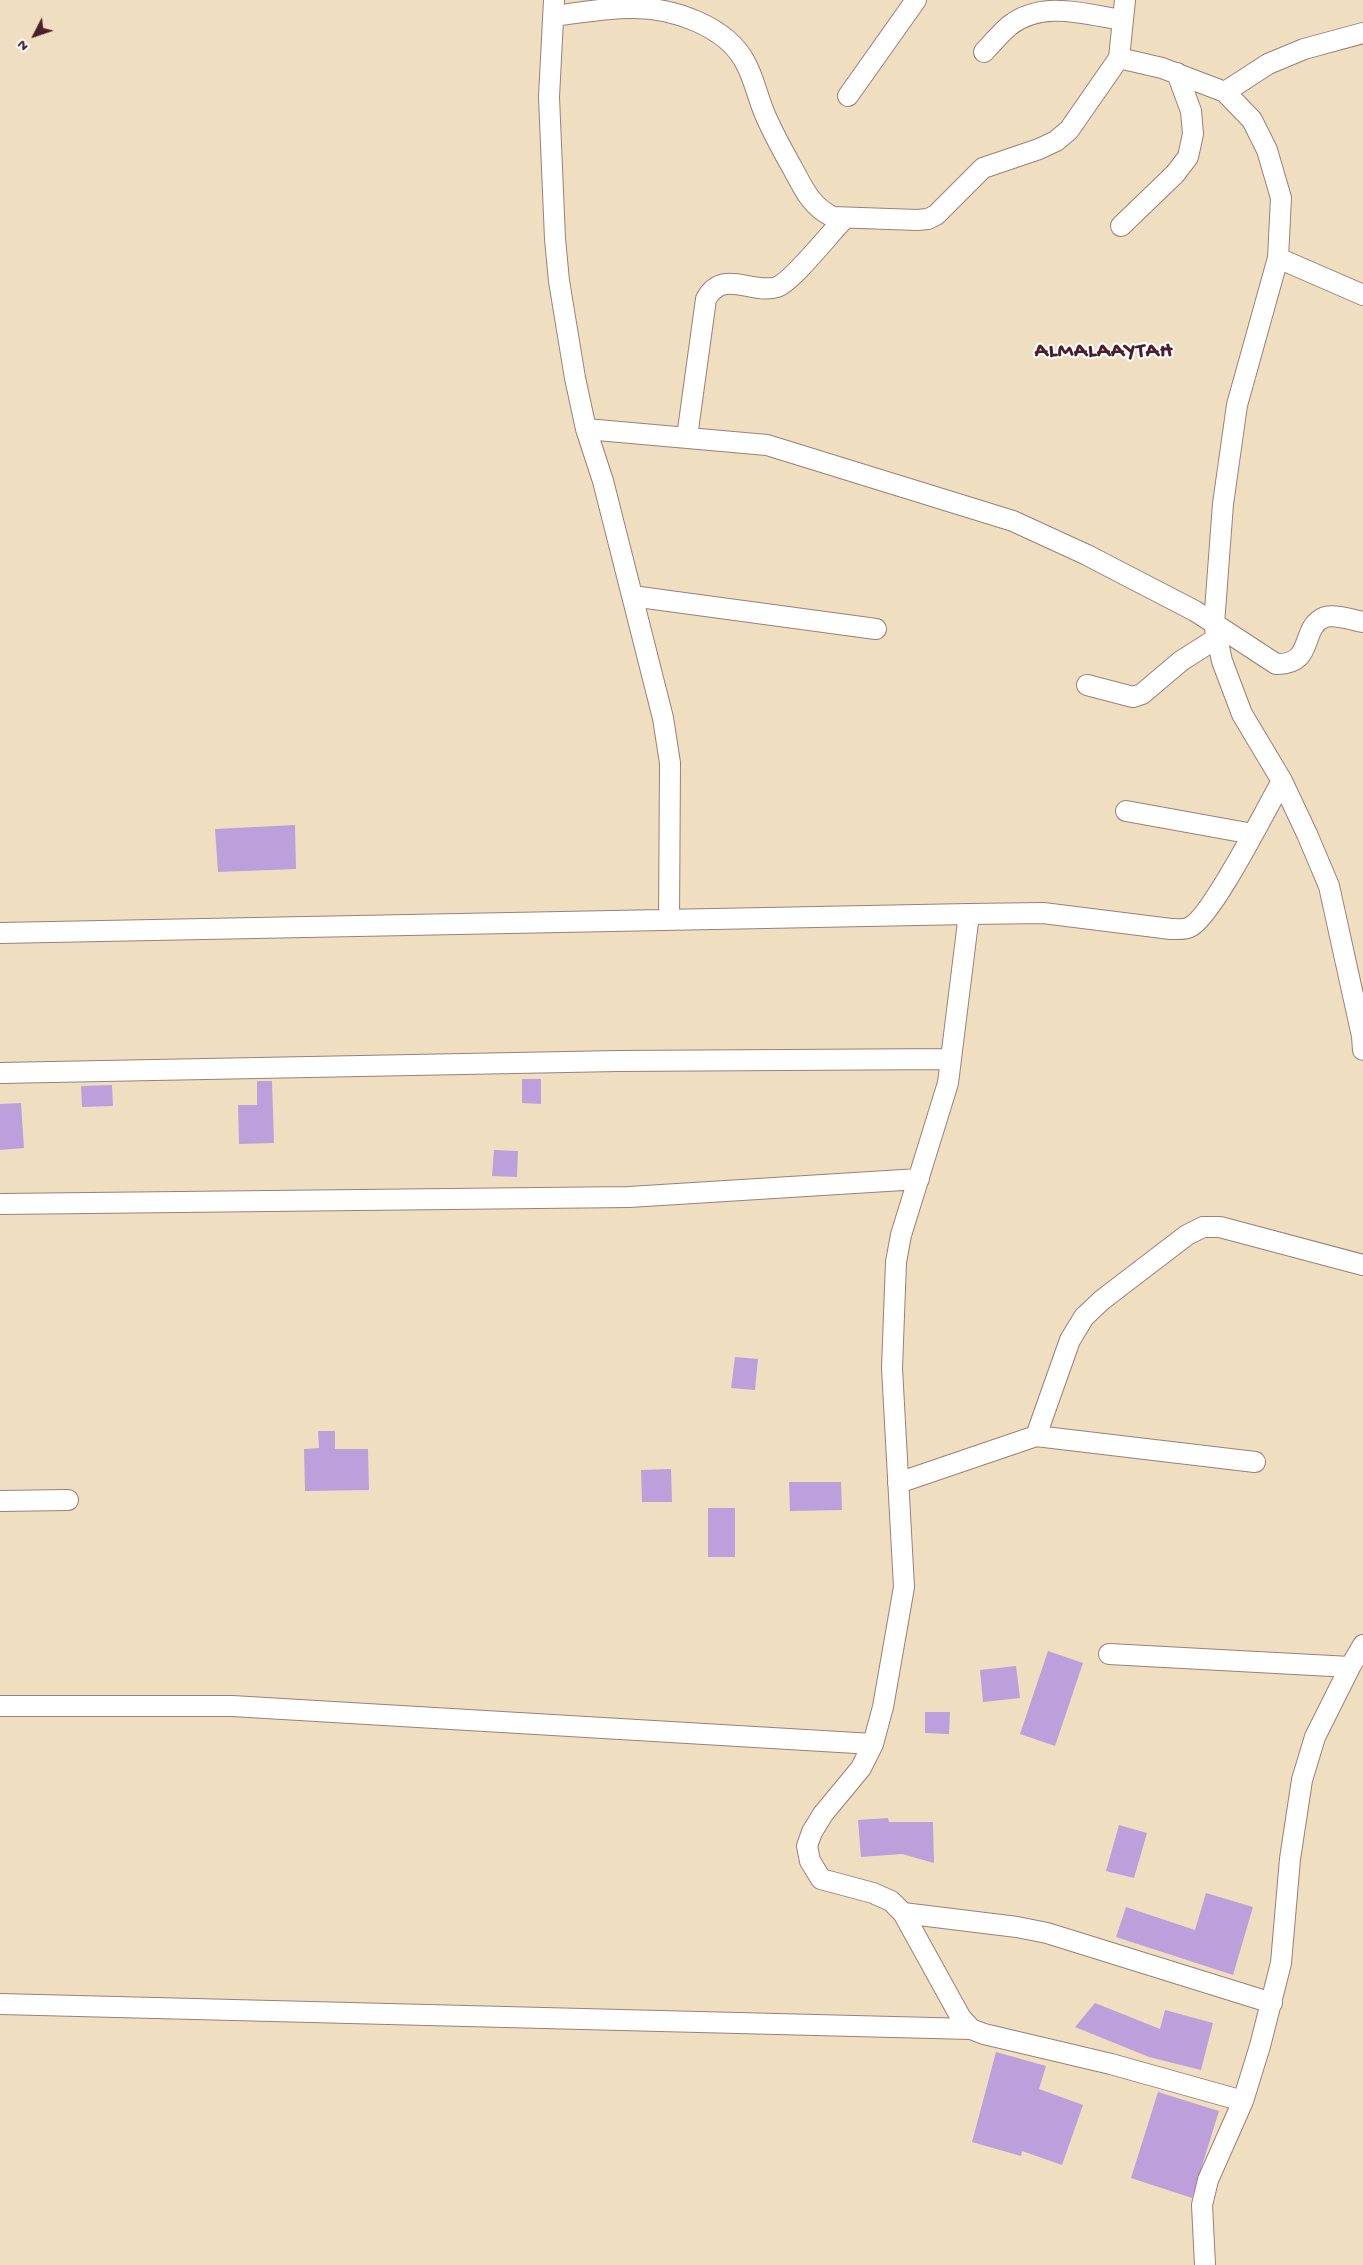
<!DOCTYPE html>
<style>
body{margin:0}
#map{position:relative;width:1363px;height:2265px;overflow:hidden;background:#efdfc0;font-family:"Gochi Hand",sans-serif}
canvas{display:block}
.north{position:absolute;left:10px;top:10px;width:50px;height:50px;-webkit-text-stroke:4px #fff;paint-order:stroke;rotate:229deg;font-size:14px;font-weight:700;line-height:20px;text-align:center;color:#4a1f2b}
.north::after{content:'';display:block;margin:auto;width:18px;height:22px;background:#4a1f2b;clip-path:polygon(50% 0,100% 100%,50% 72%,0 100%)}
</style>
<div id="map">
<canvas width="1363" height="2265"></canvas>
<div class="north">N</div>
</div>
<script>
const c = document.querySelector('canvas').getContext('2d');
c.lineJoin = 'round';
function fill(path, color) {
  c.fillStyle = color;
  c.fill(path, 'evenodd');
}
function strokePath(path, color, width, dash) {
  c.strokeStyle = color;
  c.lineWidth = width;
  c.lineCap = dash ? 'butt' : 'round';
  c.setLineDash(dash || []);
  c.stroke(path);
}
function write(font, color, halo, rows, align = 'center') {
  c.font = font + ' "Gochi Hand",sans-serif';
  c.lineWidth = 4;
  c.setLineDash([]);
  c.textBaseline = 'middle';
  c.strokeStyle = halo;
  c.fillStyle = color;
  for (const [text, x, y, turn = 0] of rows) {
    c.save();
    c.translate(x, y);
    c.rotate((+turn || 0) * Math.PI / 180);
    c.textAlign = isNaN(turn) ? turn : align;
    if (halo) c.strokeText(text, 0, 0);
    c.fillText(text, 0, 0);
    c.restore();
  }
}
const building = new Path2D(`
 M295,825l1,44 -78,3 -3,-43z
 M522,1079h19v25l-19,-1z
 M257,1081h15l2,62 -35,1 -1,-39h19z
 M112,1085l1,21 -31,1 -1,-21z
 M21,1103l3,45 -24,2v-46z
 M494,1150l24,1 -1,26 -25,-1z
 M735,1357l23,2 -3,31 -24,-2z
 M318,1431h17v18h33l1,41 -64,1 -1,-42 15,-1z
 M671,1469l1,33h-30l-1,-32z
 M789,1482h52l1,28 -52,1z
 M708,1508h27v49h-27z
 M1048,1651l35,12 -28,83 -35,-12z
 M1016,1666l4,32 -37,4 -3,-32z
 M925,1712h25l-1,22 -24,-1z
 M888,1818l1,4h44l1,41 -32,-9 -41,3 -3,-37z
 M1119,1825l28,8 -13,45 -28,-7z
 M1206,1893l47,14 -20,68 -117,-38 10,-30 69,23z
 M1095,2003l65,26 5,-19 48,13 -12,47 -52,-13 -74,-30z
 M996,2052l50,14 -7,23 44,16 -21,60 -40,-14 -1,5 -49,-14z
 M1158,2092l61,19 -27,87 -61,-20z`);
const minor = new Path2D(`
 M554,0l-5,97 6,142 4,42 16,97 11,51 17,52 60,237 7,45 -1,156
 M1125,0l-6,58 43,10 63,24 27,28 15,30 14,48 -3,60 -41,147 -14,99 -9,120 8,37 20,53 40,67 25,53 22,52 33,150 1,14
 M554,16c27,-3 54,-9 80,-8 39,0 92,18 111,54 9,16 12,33 19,50 8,20 19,39 29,57 11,21 19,38 40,48l84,3 11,-1 8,-4 47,-47 56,-19 17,-8 13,-11 50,-72
 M984,52c8,-9 16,-18 25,-26 33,-26 75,-12 113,-6
 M1225,92l43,-28 36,-15 59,-16
 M848,96l68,-96
 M1121,226l54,-52 13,-17 5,-23 -2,-23 -14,-38
 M1278,258l85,37
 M586,429l181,16 246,76 74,34 108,56 81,53c40,1 23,-37 49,-47 10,-3 28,3 38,5
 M687,437l19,-138c17,-31 46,-4 71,-12 16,-6 54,-55 68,-69
 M632,596l244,33
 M1087,685l46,12 9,-3 39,-33 36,-23
 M1126,811l127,23
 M0,933l969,-19
 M0,1073l618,-12 332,-2
 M0,1204l629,-7 290,-18
 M1036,1436l219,26
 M898,1483l138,-47 34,-96 14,-23 18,-17 85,-65 16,-8h17l143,38
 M0,1501l68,-1
 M1109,1654l241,13
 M0,1706h232l641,38
 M903,1913l114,14 30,6 225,70
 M0,2004l971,25
 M1243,2101l-132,-37 -127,-30 -13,-5 -10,-11 -58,-105 -12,-12 -18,-8 -52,-14 -11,-18 -3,-15 5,-14 11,-18 38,-46 12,-24 10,-37 21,-120 -12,-219 4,-106 5,-27 47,-152 21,-169 74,-1 128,16c5,0 14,1 19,-2 22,-10 77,-120 92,-146
 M1205,2265l-3,-60 6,-25 35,-79 17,-55 21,-83 9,-104 12,-79 13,-43 35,-70 13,-22`);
const districtNames = [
 ["ALMALAAYTAH",1104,353]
];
fill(building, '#bd9fdb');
strokePath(minor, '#9c7f76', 22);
strokePath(minor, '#fff', 20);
c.letterSpacing = '1px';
write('bold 22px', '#4a1f2b', '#fff', districtNames);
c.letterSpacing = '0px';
</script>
